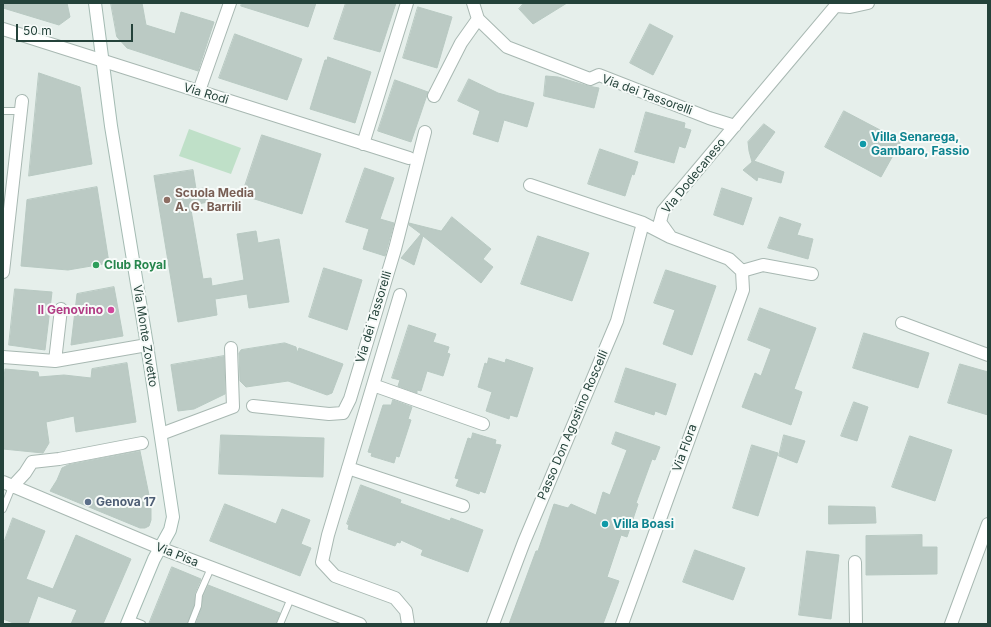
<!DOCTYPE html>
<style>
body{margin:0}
#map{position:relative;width:991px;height:627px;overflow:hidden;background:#e6efeb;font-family:Inter,sans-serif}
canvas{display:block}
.frame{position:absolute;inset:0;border:4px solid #24423a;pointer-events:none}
.scale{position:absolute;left:16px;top:24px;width:117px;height:18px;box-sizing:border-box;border:2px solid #24423a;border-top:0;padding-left:5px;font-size:12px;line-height:14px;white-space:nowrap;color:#24423a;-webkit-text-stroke:3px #f7fbf9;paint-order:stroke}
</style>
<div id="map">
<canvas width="991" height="627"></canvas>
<div class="frame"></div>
<div class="scale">50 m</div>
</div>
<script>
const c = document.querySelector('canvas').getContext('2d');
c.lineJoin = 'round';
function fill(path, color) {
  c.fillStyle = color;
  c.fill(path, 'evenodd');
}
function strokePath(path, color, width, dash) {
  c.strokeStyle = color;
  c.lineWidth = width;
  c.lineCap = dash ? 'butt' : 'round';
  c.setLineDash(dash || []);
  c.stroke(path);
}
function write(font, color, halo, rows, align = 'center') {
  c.font = font + ' Inter,sans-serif';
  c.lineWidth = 4;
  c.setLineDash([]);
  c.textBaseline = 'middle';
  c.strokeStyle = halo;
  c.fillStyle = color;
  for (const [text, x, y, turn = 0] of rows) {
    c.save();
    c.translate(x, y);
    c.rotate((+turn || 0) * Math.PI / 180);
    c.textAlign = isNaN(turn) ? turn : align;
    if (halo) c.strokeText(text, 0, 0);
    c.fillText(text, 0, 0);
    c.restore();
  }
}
const green = new Path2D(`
 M189,129l52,19 -10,26 -52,-18z`);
const building = new Path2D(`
 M3,3h64l3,14 -11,8 -56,-17z
 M111,3h31l4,22 29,9 6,-22 33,10 -16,49 -71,-23 -10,-11z
 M242,3h74l-8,24 -67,-21z
 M346,3h50l-16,49 -46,-13z
 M524,3h43l-34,21 -14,-15z
 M418,7l34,10 -15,51 -34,-10z
 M650,24l23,12 -20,39 -23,-12z
 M235,34l67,25 -15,41 -68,-22z
 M328,57l43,15 -16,51 -45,-14 15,-49h2z
 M39,73l41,14 12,77 -63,12z
 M546,76l12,1 30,9 11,2 -5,20 -50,-12z
 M469,79l29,14 36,10 -7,24 -23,-7 -6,22 -25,-8 7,-23 -22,-10z
 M395,80l33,12 -17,50 -33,-11z
 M844,111l57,30 -20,36 -56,-30z
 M646,112l39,11 -1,5 7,2 -6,18 -6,-2 -5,17 -39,-11z
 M764,124l11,8 -21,29 30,11 -3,11 -23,-6 -1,4 -14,-11 9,-8 -3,-11 -1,-9z
 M262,135l59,19 -19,60 -60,-19z
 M600,149l38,13 -4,13 -2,-1 -7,22 -37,-12z
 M365,168l29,10 -14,41 14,4 -9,33 -22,-7 6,-20 -23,-7z
 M193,170l3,19 9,-1 3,14 -10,2 1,5 -8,1 12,69 8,-1 1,8 32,-6 -7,-46 19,-3 2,12 21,-4 10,63 -40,6 -2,-14 -32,5 2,16 -39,7 -24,-146z
 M97,187l12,76 -41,7 -47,-4 6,-66z
 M722,188l30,10 -9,27 -29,-10z
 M452,217l39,32 -8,10 10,8 -12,16 -58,-47 -9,29 -13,-7 20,-24 -12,-9v-2l32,8z
 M780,217l21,7 -4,11 16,4 -5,20 -40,-11z
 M538,236l51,17 -17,48 -51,-17z
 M324,268l38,12 -15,50 -38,-13z
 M666,270l50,16 -24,69 -29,-11 12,-34 -21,-7z
 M114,287l9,49 -52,9 6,-51z
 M15,289l37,3 -7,58 -36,-5z
 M760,308l56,20 -22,61 8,3 -11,33 -49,-18 13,-34 6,3 10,-27 -23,-9z
 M409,325l27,9 -3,8 16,5 -2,6 3,1 -7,22 -16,-5 -6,20 -4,-1v3l-19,-7 2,-6 -8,-2z
 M864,333l65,20 -11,35 -65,-20z
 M285,343l11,4 1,6 2,-5 44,16 -11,29 -5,2 -39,-14 -42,6 -6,-6 -1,-28 2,-3z
 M224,356l1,38 -31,15 -16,2 -7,-46z
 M489,358l16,5 1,-4 27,9 -16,49 -7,-2 -1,4 -23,-8 6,-19 -14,-5 7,-24 2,1z
 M127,363l9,59 -60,10 -2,-16 -28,6 3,21 -6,10 -40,-4v-63l2,-17 33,3 1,5 25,-2 27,3 1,-9z
 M960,364l28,8v43l-40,-12z
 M626,368l50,16 -10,31 -11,-4 -1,4 -39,-13z
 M393,400l19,7 -4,12 3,1 -12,37 -3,-1 -2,7 -23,-7 1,-3 -4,-1 15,-47h8z
 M854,402l14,5 -11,34 -16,-5z
 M616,432l44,15 -5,13 -3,-1 -16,44 2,1 -11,33 -6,-2 -14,42 12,4 -16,43h-94l27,-73h2l16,-47 14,4 3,-4 25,11 7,-23 7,3 17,-45 -15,-6z
 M473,433l23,7 -1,4 6,1 -16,48 -5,-2 -1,3 -23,-8 3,-7 -4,-1 13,-40 3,1z
 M221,435l103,3 -1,39 -104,-3z
 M784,435l21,6 -8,22 -18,-7z
 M910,436l42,14 -17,51 -43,-14z
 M752,445l26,8 -20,63 -25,-8z
 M140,451l10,49 -1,4 2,5v11l-2,6 -4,2h-5l-90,-37 7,-11 5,-12 6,-3z
 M361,485l40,15 -1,3 50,18 1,-3 32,12 -15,42 -47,-17 2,-5 -22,-10 -1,3 -3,-1 -2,4 -47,-17 1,-4 -2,-1z
 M225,504l51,20 6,-15 28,11 -9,24 10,4 -11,28 -90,-35z
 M829,506l46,1 1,16 -47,1z
 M13,518l32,13 -19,48 27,10 23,-54 55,24 -28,65h-32l6,-14 -39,-14 -10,28h-12l-13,-5v-74z
 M922,535v12h15v27l-71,1v-39z
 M695,550l50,18 -12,32 -50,-18z
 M807,551l32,4 -8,64 -32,-4z
 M172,567l29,12 -6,14 -1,12 -7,19h-38z
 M208,585l72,28 -4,11h-80l6,-17 1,-11z`);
const lane = new Path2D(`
 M3,111h18
 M3,509l9,-22
 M129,619l13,5
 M191,624l7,-18 1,-11 12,-27
 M280,624l11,-26`);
const street = new Path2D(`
 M473,3l5,16 29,28 83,32 9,-4 110,43 26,8
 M836,6l14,1 18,-4
 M3,29l406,129
 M199,91l31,-88
 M434,96l27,-53 17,-24
 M363,144l44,-141
 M530,185l113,38 27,14 59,22 13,12 1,19 -121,334
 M670,236l-10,-14 3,-11 175,-208
 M742,271l21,-6 49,9
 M3,272l19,-171
 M400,295l-72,240 -6,27 13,14 60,22 11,13 2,13
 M902,323l86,32
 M3,357l52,4 92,-16
 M55,361l6,-52
 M373,385l110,39
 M253,406l76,8 14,-1 7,-14 45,-150 30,-117
 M161,434l72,-27 -2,-59
 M348,468l115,38
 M3,482l157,66 200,76
 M12,487l13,-14 7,-11 27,-3 83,-16
 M855,562l1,62
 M493,624l31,-82 93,-221 26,-98
 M951,624l37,-100`);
const secondary = new Path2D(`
 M95,3l16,123 36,219 26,172 -3,13 -16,29 -27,65`);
const markers = [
 [863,144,4,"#0f9aa8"],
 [167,200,4,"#8d6e63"],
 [96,265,4,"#2e9e5b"],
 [111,310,4,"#d1479c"],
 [88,502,4,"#5c6f8a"],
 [605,524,4,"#0f9aa8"]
];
const streetNames = [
 ["Via Rodi",206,94,17],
 ["Via dei Tassorelli",647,95,20],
 ["Via Dodecaneso",694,176,-51],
 ["Via dei Tassorelli",374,317,-73],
 ["Via Monte Zovetto",145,336,81],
 ["Passo Don Agostino Roscelli",573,425,-67],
 ["Via Flora",685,448,-70],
 ["Via Pisa",177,555,22]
];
const cultureNames = [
 ["Villa Senarega,",871,137],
 ["Gambaro, Fassio",871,151],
 ["Villa Boasi",613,524]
];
const educationNames = [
 ["Scuola Media",175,193],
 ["A. G. Barrili",175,207]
];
const leisureNames = [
 ["Club Royal",104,265]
];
const hotelNames = [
 ["Il Genovino",103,310]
];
const serviceNames = [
 ["Genova 17",96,502]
];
fill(green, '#bfe0c8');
fill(building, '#bbcac4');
strokePath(building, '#b8c9c2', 1);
strokePath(lane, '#a8b8b2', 8);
strokePath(street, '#a8b8b2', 14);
strokePath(secondary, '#a4bbb3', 14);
strokePath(lane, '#fff', 6);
strokePath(street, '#fff', 12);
strokePath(secondary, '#fff', 12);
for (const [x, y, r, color] of markers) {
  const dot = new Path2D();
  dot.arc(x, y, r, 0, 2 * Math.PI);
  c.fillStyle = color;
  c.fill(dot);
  strokePath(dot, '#f7fbf9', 1.5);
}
write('12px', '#24423a', '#f7fbf9', streetNames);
write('bold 12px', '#0d838f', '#f7fbf9', cultureNames, 'left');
write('bold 12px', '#785e54', '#f7fbf9', educationNames, 'left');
write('bold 12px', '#27864d', '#f7fbf9', leisureNames, 'left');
write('bold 12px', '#b23c85', '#f7fbf9', hotelNames, 'right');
write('bold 12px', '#4e5e75', '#f7fbf9', serviceNames, 'left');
</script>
